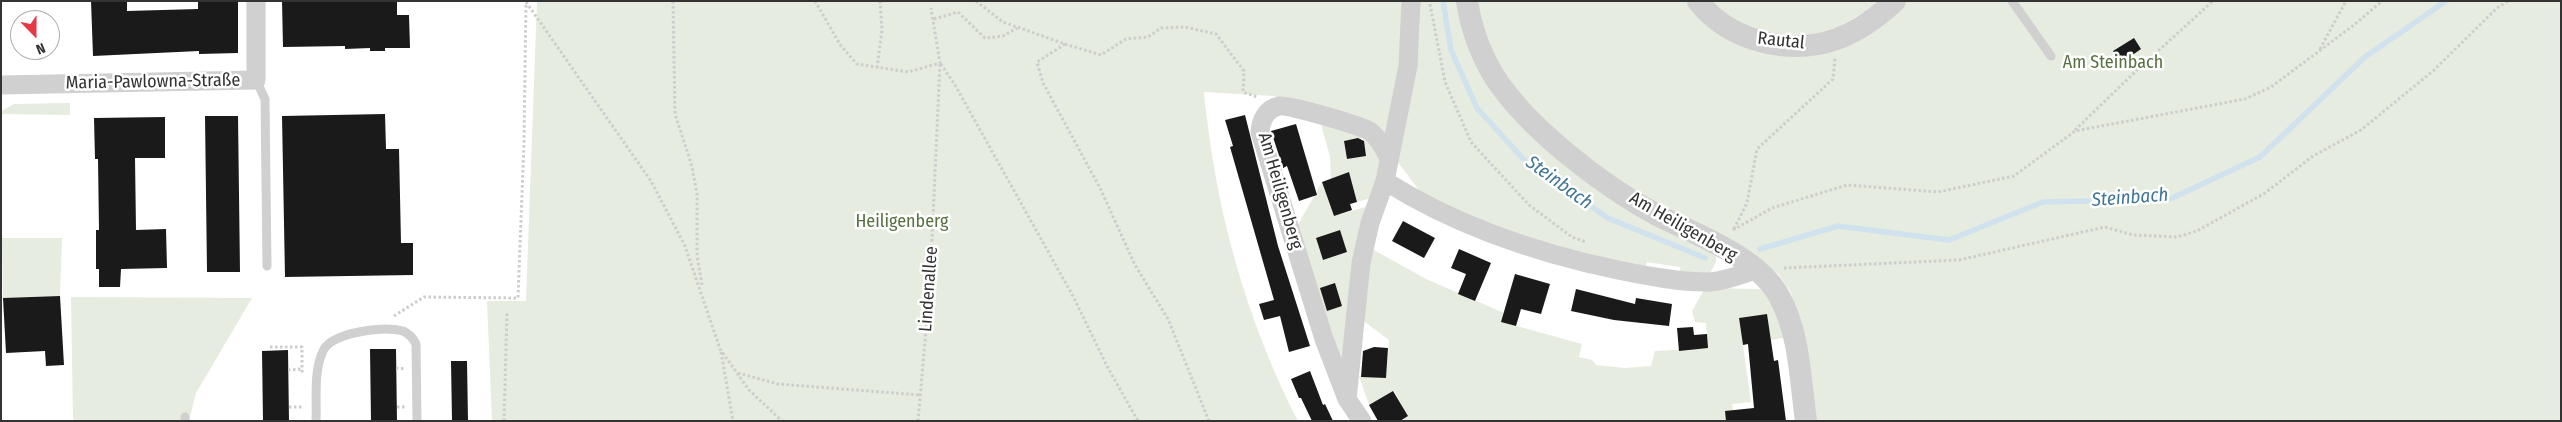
<!DOCTYPE html>
<meta charset="utf-8">
<style>
body{margin:0}
#map{position:relative;width:2562px;height:422px;overflow:hidden;background:#fff;font-family:"Fira Sans Condensed",sans-serif}
canvas{display:block}
.frame{position:absolute;inset:0;border:2px solid #333;pointer-events:none}
.north{position:absolute;left:10px;top:10px;width:50px;height:50px;box-sizing:border-box;background:#fff;border:1px solid #adadad;border-radius:50%;rotate:158deg;font-size:14px;font-weight:700;line-height:20px;text-align:center;color:#333}
.north::after{content:'';display:block;margin:auto;width:18px;height:22px;background:#e63946;clip-path:polygon(50% 0,100% 100%,50% 72%,0 100%)}
</style>
<div id="map">
<canvas width="2562" height="422"></canvas>
<div class="frame"></div>
<div class="north">N</div>
</div>
<script>
const c = document.querySelector('canvas').getContext('2d');
c.lineJoin = 'round';
function fill(path, color) {
  c.fillStyle = color;
  c.fill(path, 'evenodd');
}
function strokePath(path, color, width, dash) {
  c.strokeStyle = color;
  c.lineWidth = width;
  c.lineCap = dash ? 'butt' : 'round';
  c.setLineDash(dash || []);
  c.stroke(path);
}
function write(font, color, halo, rows, align = 'center') {
  c.font = font + ' "Fira Sans Condensed",sans-serif';
  c.lineWidth = 5;
  c.setLineDash([]);
  c.textBaseline = 'middle';
  c.strokeStyle = halo;
  c.fillStyle = color;
  for (const [text, x, y, turn = 0] of rows) {
    c.save();
    c.translate(x, y);
    c.rotate((+turn || 0) * Math.PI / 180);
    c.textAlign = isNaN(turn) ? turn : align;
    if (halo) c.strokeText(text, 0, 0);
    c.fillText(text, 0, 0);
    c.restore();
  }
}
const green = new Path2D(`
 M537,1h921l31,81 227,171v9l-8,15 -29,-2 1,-8 -33,-5 -2,7 -99,-23 -122,-49 -30,-40 -83,-51 -37,-10 -70,-4c1,16 4,33 6,49 13,95 44,195 88,280h-806l-5,-120h39z
 M1474,1h214l105,53 113,-53h655v420h-747l-12,-93 -12,-37 -12,-17 -49,-33 -67,-30 -59,-38 -58,-53 -44,-46z
 M1707,1h176l-57,33 -31,3 -51,-9z
 M70,103v12l-69,-1 2,-4 11,-6z
 M1319,118c24,8 60,13 61,46 1,10 -6,24 -9,34l-14,4 -7,-25 -19,2 -1,-23zM1363,138l3,18 -19,3 -3,-18z
 M1322,182l12,34 35,-10 -27,157 -46,-135zM1339,230l8,22 -24,8 -7,-21z
 M2,238h60l-2,58 -57,2z
 M1372,249l54,30 78,34 -2,9 80,22 -3,13 13,3 4,5 29,3 26,-2 4,-15 53,-3 -2,-25 -11,-1 -3,-11 13,-23 54,1 8,3 20,45 -16,3 -4,-26 -28,4 12,84 -19,2 3,17h-331l-1,-2 5,-3 -14,-25 -25,14 -10,-29 27,2 3,-38 -28,-21z
 M71,297l181,1 -56,95 -7,28h-116z`);
const stream = new Path2D(`
 M1443,1l8,49 26,58 50,55 81,55 97,40
 M1760,249l78,-23 111,14 94,-38 127,-3 90,-42 105,-100 81,-56`);
const building = new Path2D(`
 M91,1h36v10l71,-2v-8h40v52l-39,1v-3l-106,5z
 M282,1h115v14h12l1,33h-25v3h-15v-3l-25,1v-3l-62,1z
 M2134,38l7,11 -20,14 -8,-12z
 M385,114l1,35h13l2,94h12v32l-128,2 -3,-161z
 M1245,115l33,131 32,100 -21,6 -9,-36 -16,4 -5,-16 15,-4 -44,-153 3,-1 -8,-26z
 M205,116h33l2,156h-33z
 M165,117v41h-30l1,72 30,-1 1,39 -46,1 -1,18h-21v-18h-3v-39h3l-1,-71h-3l-1,-41z
 M1296,124l21,71 -18,6 -12,-35 -4,2 -12,-37z
 M1358,138l6,3 2,15 -19,3 -3,-18z
 M1349,172l8,30 -7,2 2,6 -18,6 -12,-34z
 M1403,221l32,17 -11,20 -32,-17z
 M1340,230l7,22 -24,8 -7,-22z
 M1459,249l32,14 -16,38 -17,-7 8,-20 -15,-6z
 M1515,274l35,10 -9,30 -20,-5 -5,17 -15,-4z
 M1335,283l7,23 -15,5 -7,-23z
 M1576,289l59,15 1,-6 36,6 -3,22 -55,-6 -43,-9z
 M60,296l4,69 -18,1 -1,-15 -39,2 -3,-55z
 M1767,314l7,47 4,-1 8,61h-60l-1,-10 29,-3 -6,-64 -5,1 -4,-27z
 M1693,327l1,8 13,-1 1,14 -29,3 -2,-23z
 M1374,347l14,1 -2,30 -25,-1 2,-26z
 M370,349h26l1,72h-26z
 M288,350l1,71h-26l-1,-70z
 M451,361h16l1,60h-16z
 M1310,371l13,34 2,-1 8,17h-21l-11,-23h-2l-8,-19z
 M1393,391l15,25 -8,5h-22l-9,-16z`);
const path = new Path2D(`
 M673,1l2,113 16,49 6,30v63l5,29
 M815,1l26,45 16,18 51,8 32,-9 -9,-55
 M976,1l27,21 62,22 -28,18 6,21 57,105 35,77 33,54 41,102
 M526,2l125,179 34,65 35,103 29,41 33,31
 M1430,4l15,78 26,60 58,63 43,32 14,5
 M934,19l24,-7 27,26 18,-2 14,-8
 M1065,44l36,11 25,-16 22,-2 13,-9 24,-1 31,7 28,37 -1,21 14,5
 M2320,49l26,-48
 M877,68l5,-38 -2,-29
 M2075,130l60,-58 78,-71
 M1734,229l13,-26 10,-54 76,-70 2,-21
 M1733,230l39,-22 75,-23 91,7 76,-16 61,-45 170,-32 26,-12 83,-62 28,-24
 M1784,268l175,-8 146,-33 28,8 44,2 20,-6 68,-38 48,-37 48,-26 72,-59 64,-63 11,-7
 M394,316l30,-19 94,1 6,-155 2,-140
 M270,347h32v27
 M721,352l12,69
 M396,368l10,1
 M288,370l14,-1
 M738,373l40,11 142,11
 M289,407h14
 M397,407h9
 M504,421l3,-109
 M918,421l12,-137 10,-221 15,22 119,213 34,70 30,53`);
const service = new Path2D(`
 M2012,1l39,55
 M256,80l9,19 2,167
 M185,417v4
 M316,421c1,-23 -3,-51 8,-72 11,-17 60,-23 79,-18 7,3 10,7 13,13l1,77`);
const minor = new Path2D(`
 M1,85l255,-5v-79
 M1388,157c-4,-9 -10,-19 -17,-25 -8,-6 -84,-28 -92,-26 -13,3 -18,14 -19,26l64,207 23,60 14,-136 9,-40 15,-42 23,-115 3,-65
 M1385,181c71,45 151,72 233,89 29,6 60,12 90,12 15,0 33,-8 48,-12
 M1347,399l15,22`);
const tertiary = new Path2D(`
 M1467,1c4,26 13,52 27,75 33,52 109,110 163,139 38,19 101,42 122,81 21,38 21,83 27,125
 M1698,1c31,40 91,55 139,38 21,-8 42,-23 58,-38`);
const streetNames = [
 ["Rautal",1781,41,6],
 ["Maria-Pawlowna-Straße",153,82,-1],
 ["Am Heiligenberg",1280,191,74],
 ["Am Heiligenberg",1683,227,30],
 ["Lindenallee",929,289,-86]
];
const parkNames = [
 ["Am Steinbach",2113,63],
 ["Heiligenberg",902,222]
];
const waterNames = [
 ["Steinbach",1559,183,36],
 ["Steinbach",2130,198,-4]
];
fill(green, '#e6ecdf');
strokePath(stream, '#cfe2ee', 5.5);
fill(building, '#1a1a1a');
strokePath(path, '#cdcdcd', 3, [2.5, 2.5]);
strokePath(service, '#d0d0d0', 9);
strokePath(minor, '#d0d0d0', 19);
strokePath(tertiary, '#d0d0d0', 22);
write('18px', '#333', '#fff', streetNames);
write('18px', '#56703f', '#fff', parkNames);
write('italic 19px', '#3f7597', '#fff', waterNames);
</script>
